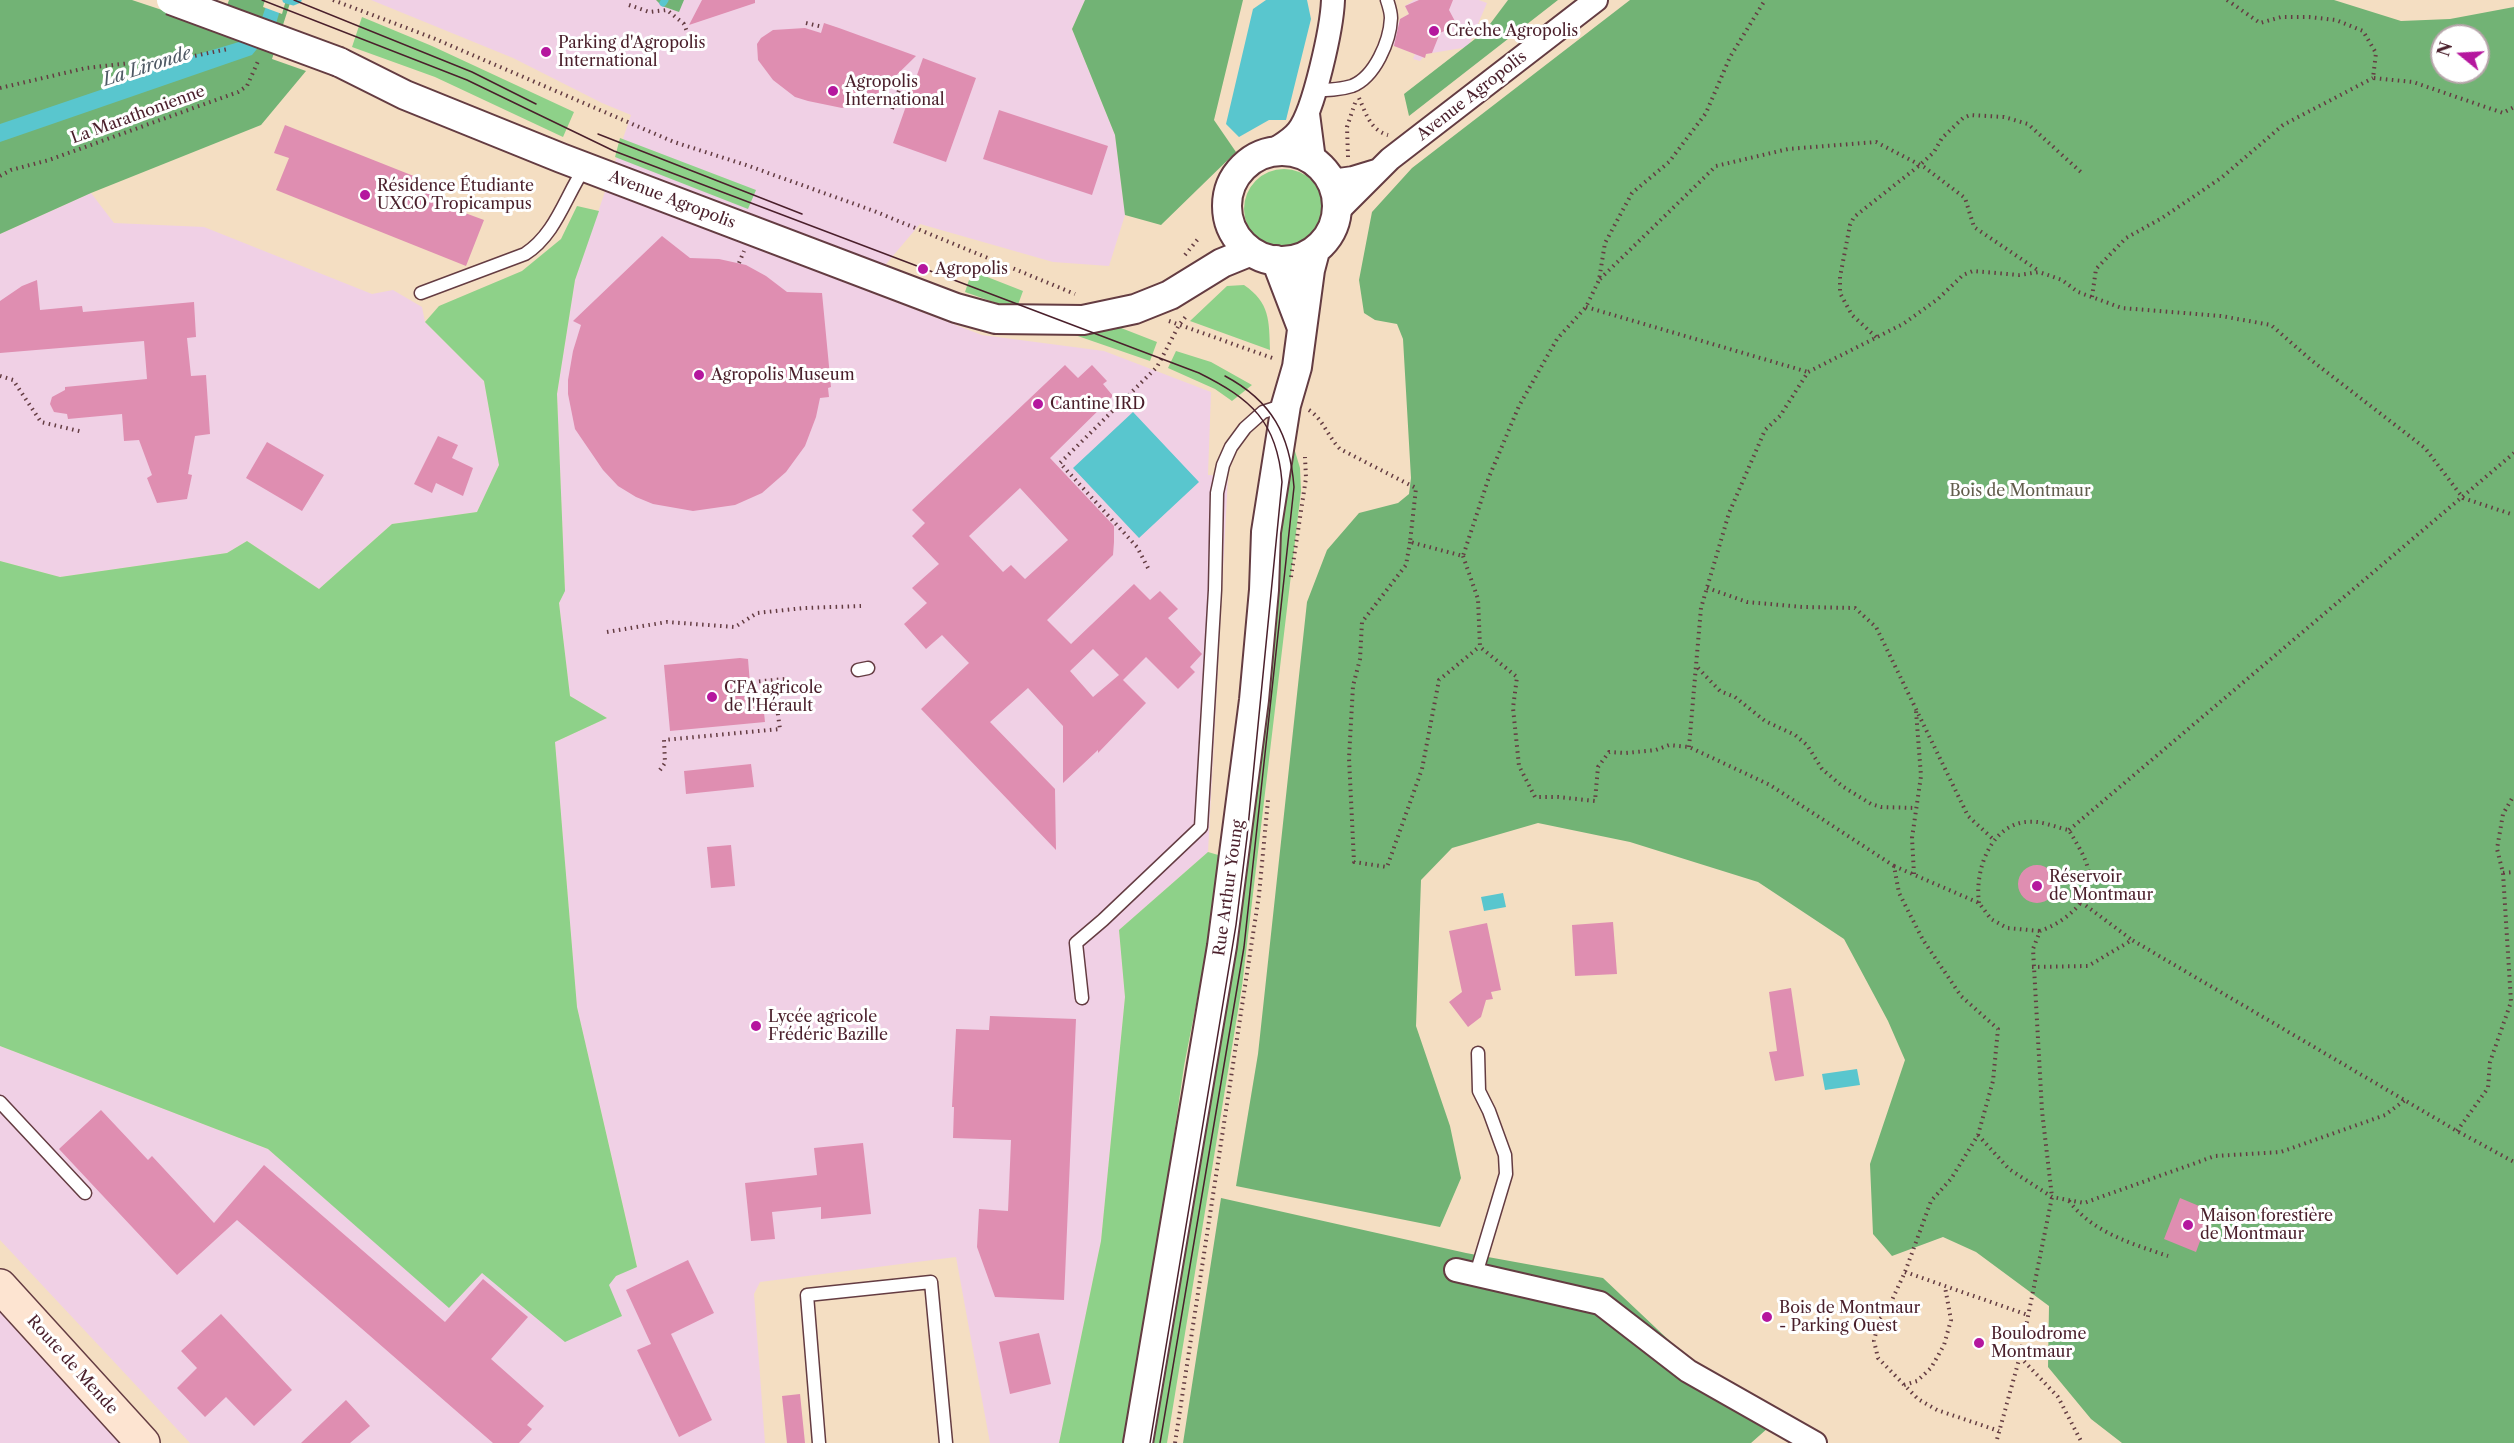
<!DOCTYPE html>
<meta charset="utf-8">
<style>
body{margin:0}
#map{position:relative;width:2514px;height:1443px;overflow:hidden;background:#f4dec2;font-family:"Libre Caslon Text",serif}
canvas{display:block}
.north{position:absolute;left:2430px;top:24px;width:60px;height:60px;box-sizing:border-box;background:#fff;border:2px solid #b7a5aa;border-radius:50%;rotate:288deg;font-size:16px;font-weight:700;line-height:24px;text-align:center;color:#4a1f2b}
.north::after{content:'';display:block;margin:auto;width:21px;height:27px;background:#b5179e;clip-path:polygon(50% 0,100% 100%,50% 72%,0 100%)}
</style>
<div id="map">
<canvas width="2514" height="1443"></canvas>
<div class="north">N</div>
</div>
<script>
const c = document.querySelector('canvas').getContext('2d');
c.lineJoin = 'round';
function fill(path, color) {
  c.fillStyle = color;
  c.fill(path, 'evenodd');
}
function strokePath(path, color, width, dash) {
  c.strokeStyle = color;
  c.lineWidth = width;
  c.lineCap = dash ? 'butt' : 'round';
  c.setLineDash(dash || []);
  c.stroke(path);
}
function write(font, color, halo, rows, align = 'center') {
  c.font = font + ' "Libre Caslon Text",serif';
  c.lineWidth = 6;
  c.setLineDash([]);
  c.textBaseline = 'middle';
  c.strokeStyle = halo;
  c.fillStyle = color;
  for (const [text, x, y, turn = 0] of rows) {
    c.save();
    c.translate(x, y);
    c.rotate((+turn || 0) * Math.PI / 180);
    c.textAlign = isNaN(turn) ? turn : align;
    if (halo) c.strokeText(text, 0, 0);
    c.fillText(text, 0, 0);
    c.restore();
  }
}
const built = new Path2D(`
 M371,0h714l-13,29 43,106 10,80 -16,51 -56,-4 -133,-38 -56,66 118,45 122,16 107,41 -3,83 20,1 -20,376 -89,78 6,67 -24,244 -42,202h-69l-34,-186 -196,25 -6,12 11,149h-575l-190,-203v-194l268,103 181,158 33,-34 126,12 8,-9 21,-10 -60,-259 -22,-265 52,-24 -37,-22 -11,-93 6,-13 -8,-196 18,-114 56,-165 -29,-12 -89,-45z
 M1414,0h65l8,3 -19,44 -42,7 -6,7 -7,-2 2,-5 -25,-10 10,-25 9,-5 -4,-8z
 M91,193l23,30 90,4 168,67 21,-4 29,17 3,15 59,59 15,84 -22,47 -85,12 -73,65 -72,-48 -20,12 -167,24 -60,-16v-327z
 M0,1312l35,39 91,92h-126z`);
const green = new Path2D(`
 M362,17l70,29 142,66 -11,25 -128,-60 -83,-30z
 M620,138l136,52 -8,19 -133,-52z
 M1244 209a40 40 0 1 1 80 0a40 40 0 1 1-80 0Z
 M577,206l22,5 -24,69 -18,114 8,197 -6,12 11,93 37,22 -52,24 22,265 60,260 -21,9 -7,9 13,31 -57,26 -83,-69 -33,35 -181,-159 -268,-103v-485l60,16 167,-24 20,-12 72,48 73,-65 85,-12 22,-47 -15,-84 -59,-59 14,-16 83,-35 39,-32z
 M972,271l51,20 -7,19 -51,-18z
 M1244,285c26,18 25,35 26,65l-80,-29 37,-35z
 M1116,326l41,16 -7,19 -81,-28z
 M1176,351l35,11 41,23 -20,16 -17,-12 -47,-21z
 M1289,431l11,37 1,23 -59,495 -75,457h-23z
 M1208,852l17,5 -41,209 -36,251 -22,126h-67l42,-202 24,-244 -6,-67z`);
const forest = new Path2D(`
 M0,0h132l87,29 10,-29h62l-19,59 34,12 -45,54 -170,68 -91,41z
 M656,0h28l-5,12 -17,-6z
 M1085,0h158l-29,120 22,32 -75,73 -36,-10 -10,-80 -43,-106z
 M1508,0h50l-149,116 -5,-22 80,-62z
 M1630,0h704l67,21 49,-2 64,-12v1436h-392l-31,-24 -43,-52 1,-61 -73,-54 -33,-15 -51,19 -19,-22 -3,-70 35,-104 -17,-39 -44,-82 -86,-57 -128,-40 -92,-19 -86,25 -31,32 -5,146 34,100 11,52 -21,49 -204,-41 22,-132 49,-452 20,-52 32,-37 39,-10 11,-9 2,-16 -8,-139 -6,-15 -22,-4 -11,-7 -5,-33 13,-68 40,-44zM2442,36h36v36h-36z
 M1221,1198l245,55 137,25 90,85 72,45 21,4 -35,31h-568z`);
const water = new Path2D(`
 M268,0h15l-8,27 -23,28 -252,87v-18l121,-41 44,-19 74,-22 22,-21z
 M1266,0h41l4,19 -25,101h-17l-30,17 -13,-13 27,-115z
 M1133,412l66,70 -60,56 -66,-70z
 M1503,893l3,14 -22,4 -3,-14z
 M1857,1069l3,16 -35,5 -3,-16z`);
const pier = new Path2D(`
 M265,0h21l-4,14 -19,-7z`);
const stream = new Path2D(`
 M286,0l7,2 5,-2
 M663,3l2,-3`);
const building = new Path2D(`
 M702,0h53v3l-66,22z
 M1419,0h34l-4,10 8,15 -17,8 -8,20 -6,1 -1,4 -31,-12 6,-27 9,-5 -4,-8z
 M824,23l15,5 77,28 -47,46 -27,6 -34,-7 -13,-4 -22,-17 -15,-20 -1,-16 4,-6 12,-8 32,-2 16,5z
 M923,58l53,20 -30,84 -53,-19z
 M999,110l109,36 -16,49 -109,-36z
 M285,125l159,63 -6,15 46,17 -18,46 -190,-76 13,-32 -15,-5z
 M662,236l28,22 29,1 27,6 20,11 21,16 35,1 9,94 -3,1 1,9 -9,1 -4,19 -11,29 -19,26 -24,21 -27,12 -42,6 -40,-7 -17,-7 -18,-11 -15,-16 -28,-41 -7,-35v-14l5,-29 8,-26 -8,-4z
 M37,280l3,30 42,-4 1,6 111,-10 2,35 -9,1 4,38 15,-1 4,59 -15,2 -7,38 4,1 -5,24 -30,4 -10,-25 5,-3 -13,-35 -15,1 -2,-27 -54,5 -1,-5 -13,-2 -4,-8 2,-7 13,-7v-3l82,-8 -3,-38 -144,12v-52l22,-15z
 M1065,365l13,13 14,-13 15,16 -4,3 10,12 -63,62 64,68v16l-1,13 -66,65 24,24 63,-60 16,16 10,-9 18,18 -10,9 34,36 -12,13 5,5 -17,17 -32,-32 -23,23 23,23 -48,50v-3l-35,33v-57l-35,-38 -38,34 65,67 1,61 -135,-141 48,-46 -27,-28 -16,14 -22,-25 23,-21 -15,-15 27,-24 -27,-28 13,-13 -13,-13zM1020,488l48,52 -43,39 -14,-14 -8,7 -34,-36zM1093,649l26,26 -26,22 -23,-26z
 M438,436l20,9 -6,13 21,10 -10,28 -27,-13 -4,10 -18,-9z
 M267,442l57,33 -22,36 -56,-33z
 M740,658l8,1 2,25 12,10 3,28 -95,9 -6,-66z
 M751,764l3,23 -68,7 -2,-23z
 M731,845l4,41 -24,2 -4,-41z
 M2018 884a19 19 0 1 1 38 0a19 19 0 1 1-38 0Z
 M1613,922l4,52 -42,2 -3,-51z
 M1487,923l14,67 -10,2 2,7 -7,1 -5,17 -13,10 -19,-25 13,-10 -13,-61z
 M1791,988l13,88 -29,5 -6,-29 8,-1 -8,-59z
 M990,1016l86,3 -12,281 -69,-3 -18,-50 2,-38 29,2 3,-71 -58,-2 1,-31h-2l4,-78 33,1z
 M101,1110l47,50 4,-4 62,67 50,-58 181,157 38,-43 45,38 -37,42 53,47 -17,19 5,4 -13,14h-26l-256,-223 -60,55 -118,-126z
 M863,1143l8,71 -50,5v-12l-49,5 3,27 -24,2 -6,-58 72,-8 -3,-27z
 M2180,1198l31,13 -15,41 -32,-13z
 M688,1260l26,53 -43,21 41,86 -33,17 -42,-87 14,-6 -25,-54z
 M221,1314l71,76 -38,36 -28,-29 -21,20 -28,-29 20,-20 -16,-17z
 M1039,1333l12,51 -41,10 -11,-52z
 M800,1394l5,49h-18l-5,-47z
 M346,1400l24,26 -20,17h-49z`);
const path = new Path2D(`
 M333,0l100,38 241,104 72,23 128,46 201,83
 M2227,0l33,23 21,-6h28l27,3 27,11 13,22 -3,25 40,4 90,31 11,-6
 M629,5l20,7 18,-2 17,14 9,23
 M806,23l17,4
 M0,88l86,-20 108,-12 34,-7
 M1359,98c7,15 11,32 29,37
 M892,109l9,-24
 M1348,157l-1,-30 9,-27
 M0,176l11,-6 38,-10 189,-68 9,-6 12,-27
 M1185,255l13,-16
 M739,263l5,-12
 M1600,279l116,-113 72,-17 88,-7 48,25 41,31 9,29 65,44
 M2092,297l4,-28 30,-31 36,-20 59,-40 62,-53 90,-47
 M1586,307l222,65
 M1169,321l106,38
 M1876,337l-24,-22 -12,-22v-16l10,-52 4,-8 66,-52 14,-13 8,-14 21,-20 7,-3 34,2 24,7 55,50
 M0,376l13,4 28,42 42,10
 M1309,410c14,9 19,27 31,39l76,39 -6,54 53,14 26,-79 30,-71 38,-67 29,-32 13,-27 6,-37 27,-50 37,-31 37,-49 24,-56 35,-57
 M1410,542l-4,23 -44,57 -2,37 -7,27 -4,72 5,104 33,5 35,-98 17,-89 40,-33
 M1463,556l15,43 2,48 37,30 -4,31 6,58 16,31h23l37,4 3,-34 11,-15 17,1 30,-3 13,-5 20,2 81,38 124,81 5,27 24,47 38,56 37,33 -5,52 -15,54 -27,44 -20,22 -26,71 -19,41 -7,7 -5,21 4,17 40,41 19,11 62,21
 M1148,568l-11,-21 -77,-84 97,-96 22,-42 8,-10
 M1291,577l15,-99 -1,-21
 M1707,588l40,14 56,5 52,1 21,19 92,189 25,23
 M607,632l60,-10 68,5 22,-14 47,-5 57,-2
 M1698,668l22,23 15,6 30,24 30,14 12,10 15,24 20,17 29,18 10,3 35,1
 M741,683l44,-4
 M1689,747l12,-139 28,-95 36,-83 15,-14 28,-44 95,-48 35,-25 25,-24 10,-4 46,4 20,-3 23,8 16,12 44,16 99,8 50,9 40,35 114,88 38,50 51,17
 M660,770l5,-7 -1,-23 116,-11 -7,-49
 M2069,830l445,-377
 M1894,866l85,37 12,16 16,9 33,3
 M2503,873l11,-1
 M1914,874l-2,-36 9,-62 -5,-65
 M2081,902l51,38
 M1979,903c-5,-35 14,-86 58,-81 10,1 21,6 32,8 7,13 18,28 20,44 4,27 -26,49 -49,57l-7,18 9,162 10,86 -32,159 -24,87
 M2032,967l56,-1 44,-26 325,191 57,31
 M2457,1131l31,-43 2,-26 21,-60 -8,-129 -6,-24 6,-35 11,-19
 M1978,1135l31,34 43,28 32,6 131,-47 66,-4 104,-37 20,-15
 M2069,1201c23,31 63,43 99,55
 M1905,1272l123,43
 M2020,1357l38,40 24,46
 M1904,1385l13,-4 14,-13 13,-23 7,-25 -6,-33
 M1175,1443l84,-548 9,-95`);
const service = new Path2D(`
 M1314,90c13,0 26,0 38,-4 23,-9 38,-45 39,-68 0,-5 -2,-12 -4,-18
 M421,293l104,-39c31,-20 40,-57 60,-87
 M858,670l10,-2
 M1082,998l-6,-55 27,-23 98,-93 14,-237 2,-97 6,-28 8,-18 14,-19 18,-16 22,-7
 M0,1102l85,91
 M1476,1274l30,-100 -1,-19 -16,-44 -10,-20 -1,-38
 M819,1443l-12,-148 124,-13 15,161`);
const minor = new Path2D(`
 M1308,114l6,46
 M1272,151c9,-6 19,-11 26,-20 16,-20 34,-104 35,-131
 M1332,181l21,-3 23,-7
 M1337,212l53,-53 206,-159
 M1456,1270l144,33 88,68 127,72`);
const tertiary = new Path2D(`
 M339,62l66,33 156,63 395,150 40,11 87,1 52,-11 35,-14 52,-32 27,-11
 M1227 206a55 55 0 1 1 110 0a55 55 0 1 1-110 0Z
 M1276,260l26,68
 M1138,1443l84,-497 32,-246 10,-110 2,-58 20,-127 11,-38 13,-97 5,-19`);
const secondary = new Path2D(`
 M0,1286l143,157`);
const tram = new Path2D(`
 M262,0l205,80 147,71 585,222c52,26 78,48 83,109l-35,355 -11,88 -86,518
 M294,0l178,72 64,32
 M598,134l204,80
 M1160,1443l84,-496 50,-460c-4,-52 -22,-86 -69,-111`);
const tertiaryBridge = new Path2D(`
 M171,0l168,62`);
const markers = [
 [1434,31,6,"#b5179e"],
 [546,52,6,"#b5179e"],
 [833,91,6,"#b5179e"],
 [365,195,6,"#b5179e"],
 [923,269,6,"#b5179e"],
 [699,375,6,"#b5179e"],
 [1038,404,6,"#b5179e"],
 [712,697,6,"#b5179e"],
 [2037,886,6,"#b5179e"],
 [756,1026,6,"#b5179e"],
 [2188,1225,6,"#b5179e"],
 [1767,1317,6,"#b5179e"],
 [1979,1343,6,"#b5179e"]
];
const poiNames = [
 ["Crèche Agropolis",1446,31],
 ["Parking d'Agropolis",558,43],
 ["International",558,61],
 ["Agropolis",845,82],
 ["International",845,100],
 ["Résidence Étudiante",377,186],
 ["UXCO Tropicampus",377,204],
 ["Agropolis",935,269],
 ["Agropolis Museum",711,375],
 ["Cantine IRD",1050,404],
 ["CFA agricole",724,688],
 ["de l'Hérault",724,706],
 ["Réservoir",2049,877],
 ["de Montmaur",2049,895],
 ["Lycée agricole",768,1017],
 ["Frédéric Bazille",768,1035],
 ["Maison forestière",2200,1216],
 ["de Montmaur",2200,1234],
 ["Bois de Montmaur",1779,1308],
 ["- Parking Ouest",1779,1326],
 ["Boulodrome",1991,1334],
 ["Montmaur",1991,1352]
];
const streetNames = [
 ["Avenue Agropolis",1472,96,-38],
 ["La Marathonienne",138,115,-20],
 ["Avenue Agropolis",672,200,21],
 ["Rue Arthur Young",1229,888,-82],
 ["Route de Mende",72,1365,48]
];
const parkNames = [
 ["Bois de Montmaur",2020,491]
];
const waterNames = [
 ["La Lironde",147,67,-18]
];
fill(built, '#f0d0e5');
fill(green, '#8ed189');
fill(forest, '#72b375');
fill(water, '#59c6ce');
fill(pier, '#f4dec2');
strokePath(stream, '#59c6ce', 7);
fill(building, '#df8eb1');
strokePath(service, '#643c42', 15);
strokePath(minor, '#643c42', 26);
strokePath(tertiary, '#643c42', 32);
strokePath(secondary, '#643c42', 36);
strokePath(path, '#643c42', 4, [1.5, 4.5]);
strokePath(service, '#fff', 12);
strokePath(minor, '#fff', 22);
strokePath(tertiary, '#fff', 28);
strokePath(secondary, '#fde4d1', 33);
strokePath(tram, '#4a1f2b', 1.5);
strokePath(tertiaryBridge, '#643c42', 32, []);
strokePath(tertiaryBridge, '#fff', 28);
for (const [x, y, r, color] of markers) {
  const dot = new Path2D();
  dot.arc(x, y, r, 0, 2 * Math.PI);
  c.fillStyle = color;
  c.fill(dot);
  strokePath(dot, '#fff', 2);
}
write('16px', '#4a1f2b', '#fff', poiNames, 'left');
write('16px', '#4a1f2b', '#fff', streetNames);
write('16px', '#625d4c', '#fff', parkNames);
write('italic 18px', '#4f5964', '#fff', waterNames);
</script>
